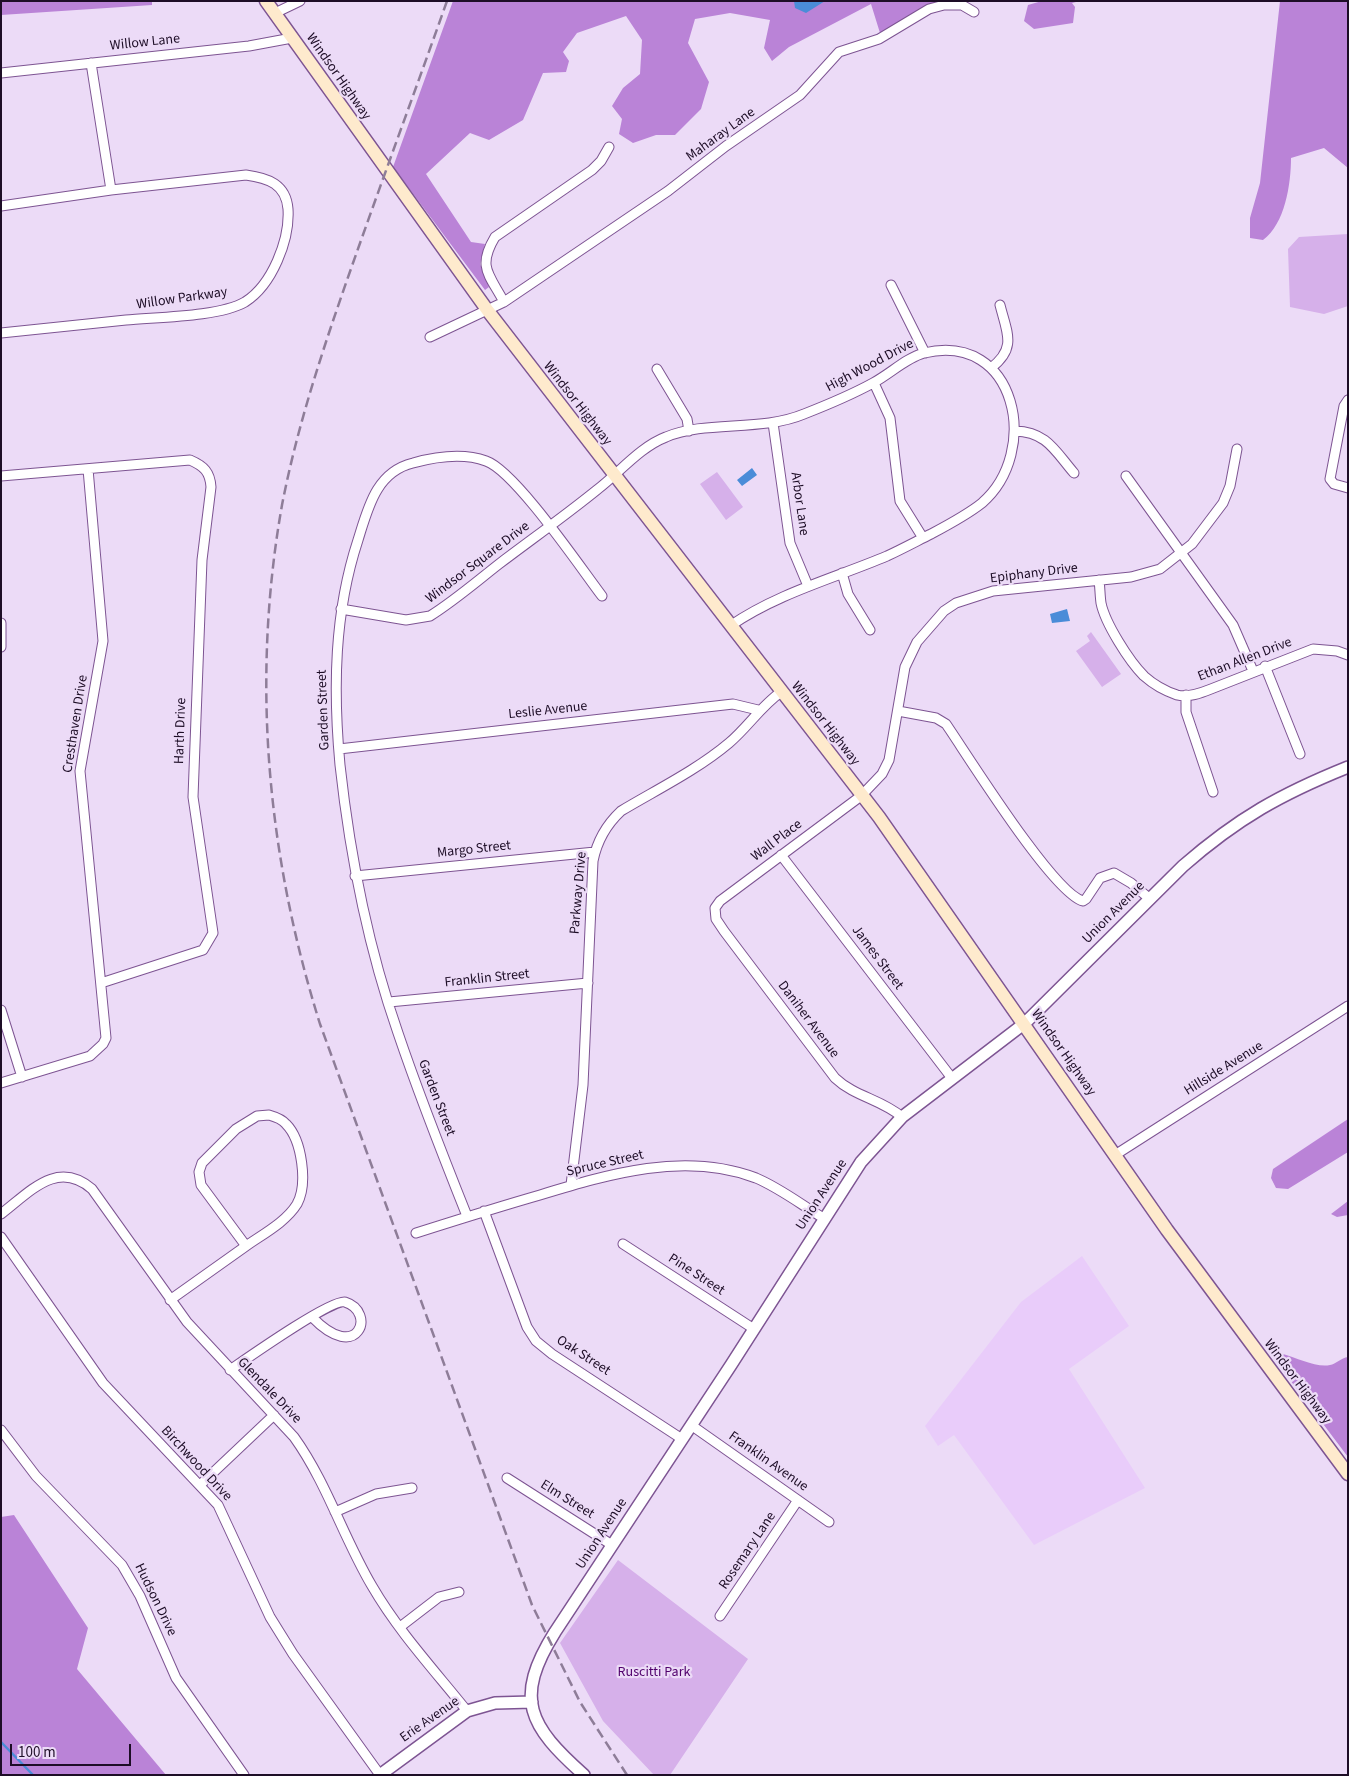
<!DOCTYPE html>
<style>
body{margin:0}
#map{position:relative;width:1349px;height:1776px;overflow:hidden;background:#ecdbf7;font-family:"Source Sans 3",sans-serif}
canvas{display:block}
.frame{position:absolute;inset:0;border:2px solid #1d0d26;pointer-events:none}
.scale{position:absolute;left:10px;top:1744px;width:121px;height:22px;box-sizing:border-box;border:2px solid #1d0d26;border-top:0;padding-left:6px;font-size:15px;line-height:18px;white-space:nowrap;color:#1d0d26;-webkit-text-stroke:4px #ecdbf7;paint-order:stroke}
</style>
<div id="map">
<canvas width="1349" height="1776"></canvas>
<div class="frame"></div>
<div class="scale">100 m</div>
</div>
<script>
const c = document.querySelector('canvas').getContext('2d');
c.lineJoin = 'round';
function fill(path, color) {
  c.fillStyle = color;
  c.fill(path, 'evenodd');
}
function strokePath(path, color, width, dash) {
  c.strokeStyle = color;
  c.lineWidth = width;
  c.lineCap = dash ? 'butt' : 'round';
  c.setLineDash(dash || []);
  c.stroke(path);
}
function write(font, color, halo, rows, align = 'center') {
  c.font = font + ' "Source Sans 3",sans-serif';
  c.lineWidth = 4.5;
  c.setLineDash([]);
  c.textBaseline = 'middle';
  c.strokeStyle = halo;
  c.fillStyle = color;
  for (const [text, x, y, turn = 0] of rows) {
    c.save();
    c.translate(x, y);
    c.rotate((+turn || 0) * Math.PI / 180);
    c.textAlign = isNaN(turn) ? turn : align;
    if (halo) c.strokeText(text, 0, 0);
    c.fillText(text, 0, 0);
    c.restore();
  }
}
const built = new Path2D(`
 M1082,1256l47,70 -60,43 76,119 -111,57 -80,-110 -16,11 -13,-20 96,-124z`);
const green = new Path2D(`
 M1348,234v72l-24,8 -34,-7 -2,-58 11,-12z
 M717,472l26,35 -17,13 -26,-36z
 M1091,632l30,42 -19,13 -26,-36 14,-10 -3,-5z
 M618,1560l130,99 -78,116h-16l-51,-54 -43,-78z`);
const forest = new Path2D(`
 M1,1h151v4l-151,10z
 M453,1h491l-64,32 -9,-29 -82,43 -17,14 -8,-13 6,-28 -40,-7 -35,6 -7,24 21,39 -8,27 -26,26h-19l-23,8 -14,-9 3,-15 -10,-13 11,-18 17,-14 2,-34 -16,-24 -49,17 -14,19 6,9 -3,11 -23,1 -20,47 -34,20 -19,-7 -44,41 45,68 14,2 -5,20 9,23 -4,3 -92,-123z
 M1042,1h38l-8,2 3,4 -2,16 -39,6 -10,-8 4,-16z
 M1280,1h68v167l-24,-20 -33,10c0,26 -6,66 -28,82l-13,-2v-20l10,-35z
 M1348,1119v33l-60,37 -12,-1 -5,-10 2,-9z
 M1348,1201v14l-11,2 -6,-3z
 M1283,1354c14,4 34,14 47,11 6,-1 11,-7 18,-8v100l-70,-93z
 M14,1515l74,113 -11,41 89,106h-165v-258z`);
const water = new Path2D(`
 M794,1h31l-19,12 -11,-5z
 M752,468l5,7 -15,11 -5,-6z
 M1067,609l3,12 -18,2 -2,-9z`);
const stream = new Path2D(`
 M1,1742l32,33`);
const minor = new Path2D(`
 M275,13l25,-12
 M91,63l20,127
 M1,73l248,-27 43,-8
 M1,206l110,-16 135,-15c22,3 40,9 42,34 2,31 -16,76 -43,93 -26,15 -88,15 -119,18 -42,4 -83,9 -125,13
 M891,285l34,68
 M504,302c-15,-28 -27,-35 -9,-65l97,-67 9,-9 8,-14
 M430,337l74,-35 164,-111 58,-45 74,-51 39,-43 40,-13 50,-30 15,-4h18l12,7
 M991,368c26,-20 16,-35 9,-63
 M657,369l30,50 2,12
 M874,383l16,35 10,83 23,37
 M1348,400l-4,6 -14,73 4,5 14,4
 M773,423l17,120 18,43
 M1015,431c32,1 40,20 59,42
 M1,476l189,-16c14,6 20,12 21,27l-9,73 -9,237 20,136 -10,17 -102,33
 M1126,476l107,149 20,46
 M842,573l6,21 22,36
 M1099,580c1,8 1,16 2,23 4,20 28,58 43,73 9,8 21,15 33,19 11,3 24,-2 34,-6l102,-40 24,2 11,4
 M341,609l65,11 24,-4c24,-15 46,-34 69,-52 33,-25 67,-49 99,-75 22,-17 42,-42 68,-52 40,-17 95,-5 138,-23 23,-9 47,-19 69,-31 17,-9 33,-25 51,-30 93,-22 117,99 58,150 -15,12 -34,22 -51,31 -14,7 -29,15 -44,22 -52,22 -109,37 -157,70
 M1,623v24
 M1265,666l35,88
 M1186,695v17l27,80
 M898,711l38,7 10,6c22,32 107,169 137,177l3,-2 14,-21 14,-5 17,10 19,16
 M339,749l394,-45 25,6
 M781,855l170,222
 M355,876l240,-24
 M389,1002l199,-19
 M1,1010l21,67
 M1,1083l89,-27 13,-12 3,-6 -26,-267 23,-130 -15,-172
 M269,1115c7,2 13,4 17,9 16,16 22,60 11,80 -11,18 -34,30 -51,42l-45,-61 -2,-13 3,-9 34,-34 21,-13z
 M902,1117c-21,-18 -47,-20 -67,-39l-111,-147 -8,-12 -1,-11 5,-7 141,-105 21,-22 7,-14 16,-93 12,-25 27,-31 12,-8 37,-12 138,-14 29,-8 32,-25 31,-41 7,-17 7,-37
 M1115,1155l233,-149
 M571,1185l12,-100 10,-224c4,-20 13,-36 28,-50 35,-21 76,-41 108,-68 19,-16 32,-37 52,-51
 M484,1211l43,116 9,14 16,13 130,85
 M1,1214c29,-22 56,-55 91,-25l95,133 107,115c33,46 49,100 78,149 26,45 63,85 95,125
 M467,1216c-24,-60 -48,-121 -69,-183 -30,-86 -48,-177 -58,-268 -7,-76 -6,-152 18,-225 10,-32 18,-68 55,-77 22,-6 51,-10 73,-2 29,10 94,106 116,135
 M416,1233c41,-13 82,-26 124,-38 69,-21 145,-44 216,-17 24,10 47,28 69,41
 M1,1237l102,146 115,122 52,112 23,37 87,121
 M623,1244l131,85
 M170,1300l76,-54
 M230,1370c16,-11 103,-72 115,-68 32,10 13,63 -33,15
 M691,1425l138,97
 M1,1430l35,46 86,89 18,31 36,82 68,97
 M507,1478l105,67
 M200,1485l74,-70
 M335,1512l41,-18 36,-6
 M720,1616l78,-116
 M400,1627l39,-30 20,-5`);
const tertiary = new Path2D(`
 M380,1775l87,-64 28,-8 37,-1
 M584,1775c-55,-49 -71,-76 -29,-143l176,-267 130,-203 41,-45 123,-94 158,-157c55,-48 98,-72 165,-99`);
const secondary = new Path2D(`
 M266,1l222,310 391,506 288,413 181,244`);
const rail = new Path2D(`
 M447,1c-29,82 -59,163 -88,245 -30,85 -60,171 -77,259 -31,175 -15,350 38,519l212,581 48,97 47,73`);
const streetNames = [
 ["Willow Lane",145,43,-6],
 ["Windsor Highway",338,77,55],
 ["Maharay Lane",721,135,-36],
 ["Willow Parkway",182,299,-8],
 ["High Wood Drive",870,366,-28],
 ["Windsor Highway",577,404,52],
 ["Arbor Lane",799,504,82],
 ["Windsor Square Drive",478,563,-37],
 ["Epiphany Drive",1034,574,-7],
 ["Ethan Allen Drive",1245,660,-21],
 ["Garden Street",324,710,-92],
 ["Leslie Avenue",548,711,-6],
 ["Cresthaven Drive",76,724,-81],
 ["Windsor Highway",825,724,52],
 ["Harth Drive",181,731,-88],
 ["Wall Place",777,841,-37],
 ["Margo Street",474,850,-6],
 ["Parkway Drive",579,893,-85],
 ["Union Avenue",1114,913,-45],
 ["James Street",877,958,53],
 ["Franklin Street",487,979,-6],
 ["Daniher Avenue",808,1020,53],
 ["Windsor Highway",1063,1053,55],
 ["Hillside Avenue",1224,1069,-32],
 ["Garden Street",436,1098,69],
 ["Spruce Street",605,1164,-13],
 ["Union Avenue",822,1195,-57],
 ["Pine Street",696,1275,33],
 ["Oak Street",583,1356,33],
 ["Windsor Highway",1297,1382,53],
 ["Glendale Drive",269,1391,46],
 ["Franklin Avenue",768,1462,35],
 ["Birchwood Drive",196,1464,47],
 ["Elm Street",567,1500,32],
 ["Union Avenue",602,1534,-57],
 ["Rosemary Lane",748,1551,-56],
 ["Hudson Drive",155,1600,64],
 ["Erie Avenue",430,1720,-35]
];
const parkNames = [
 ["Ruscitti Park",654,1673]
];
fill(built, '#e9ccfa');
fill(green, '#d6b0ea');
fill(forest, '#ba83d7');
fill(water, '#4a8cd8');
strokePath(stream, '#4a8cd8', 2.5);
strokePath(minor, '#7d5492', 11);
strokePath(tertiary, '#7d5492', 14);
strokePath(secondary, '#7d5492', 15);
strokePath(minor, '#fff', 9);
strokePath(tertiary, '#fff', 11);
strokePath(secondary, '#feeacd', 12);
strokePath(rail, '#8e7d98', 2.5, [10, 5]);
write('14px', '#1d0d26', '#ecdbf7', streetNames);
write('14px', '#50006c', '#ecdbf7', parkNames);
</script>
